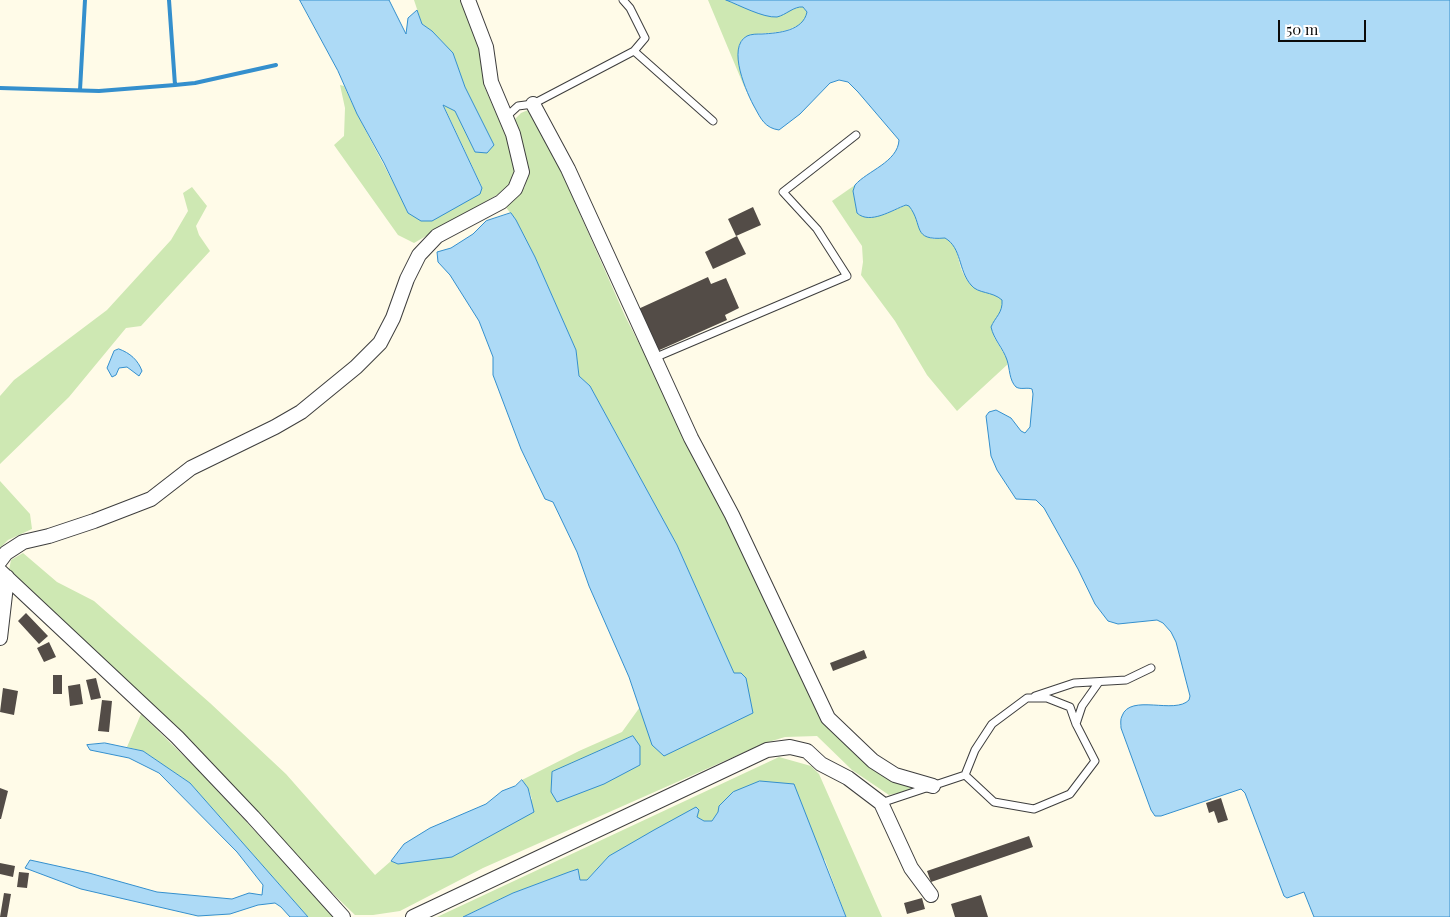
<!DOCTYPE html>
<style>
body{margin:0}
#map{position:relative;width:1450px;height:917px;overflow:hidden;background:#fffbe8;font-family:"Playfair Display",serif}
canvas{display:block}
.scale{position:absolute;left:1278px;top:20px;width:88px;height:22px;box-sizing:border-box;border:2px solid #0b0b0b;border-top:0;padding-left:6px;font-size:15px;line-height:18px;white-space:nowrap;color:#0b0b0b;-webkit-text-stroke:4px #fff;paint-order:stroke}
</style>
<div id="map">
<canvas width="1450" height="917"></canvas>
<div class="scale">50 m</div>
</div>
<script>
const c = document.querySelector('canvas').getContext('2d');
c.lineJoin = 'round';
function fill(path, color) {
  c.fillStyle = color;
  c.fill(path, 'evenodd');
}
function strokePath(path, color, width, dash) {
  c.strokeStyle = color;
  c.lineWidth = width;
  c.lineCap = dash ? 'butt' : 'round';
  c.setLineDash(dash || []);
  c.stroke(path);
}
const green = new Path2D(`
 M414,0h47l14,30 10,27 -1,29 27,62 5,28 -9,13 -93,54 -16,-8 -64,-90 10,-9 1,-28 -5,-23 4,1c19,43 44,84 64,127l74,-26 -39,-83 12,7 20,41 19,-7 -29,-58 -12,-34 -21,-22 -10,-7z
 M708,0h18l46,16 27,-9h4l4,5c-2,10 -6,13 -15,16 -14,6 -27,4 -42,7 -21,4 -8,43 -4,56z
 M528,110l5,5 17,31 75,170 88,172 106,224 40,41 40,31 19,1 3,3 -32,7 -37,-25 -35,-34 -32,1 -20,6 -282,125 -83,43 -27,4h-18l-31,-30 -128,-139 -171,-158 -16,-18 2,-10 12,-7 34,29 37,19 116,102 76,71 89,101 16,-14 7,3 134,-65 -4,-11 -6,-8 57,-29 43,-19 18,-25 6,18 88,-52 -57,-128 -87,-159 -11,-10 -3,-26 -41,-93 -19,-37 -12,-15 21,-18 2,-23 -13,-44 7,-7zM633,736l-82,56 2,-20z
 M855,185l-2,6 4,22 12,5 19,-5 18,-8 3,1 23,33 13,-1c16,10 11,22 19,37 10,20 24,13 38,25 1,11 -3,16 -10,24l2,13 13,22 1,5 -51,47 -30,-36 -32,-54 -34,-46 2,-13 -1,-16 -30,-45z
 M192,187l15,19 -11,20 3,9 11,16 -69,75 -15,2 -57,69 -69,67v-68l14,-16 93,-70 64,-70 17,-29 -5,-18z
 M0,481l30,33 2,15 -24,11 -8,8z
 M141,714l59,58 135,145h-27l-118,-134 -47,-32 -16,-4z
 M779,757l32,9 8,8 63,143h-36l-21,-57 -107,-48 -6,9h-8l-7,-4 -88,39 -22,24h-7l-2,-11 -65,24 -50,24h-26z`);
const water = new Path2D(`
 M300,0h89l17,34 2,-16 9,-8 5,14 10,7 21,22 12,34 29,58 -7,8 -12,-1 -20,-41 -12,-6 39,83 -2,6 -48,27h-11l-13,-8 -24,-50 -27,-49 -19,-43z
 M726,0h724v917h-136l-10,-25 -17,6 -3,-2 -39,-103 -4,-4 -80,27h-6l-4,-6 -30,-82c0,-3 -1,-9 1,-12 8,-23 53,-1 67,-16l1,-4 -14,-54 -5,-10 -8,-9 -6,-3 -39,4 -10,-3 -13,-17 -17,-35 -34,-61 -8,-8 -20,-1 -19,-29 -6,-14 -5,-40 3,-4 7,-2 15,8 10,13 4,2 5,-6 3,-33 -1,-5c-5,-2 -11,1 -16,-2 -7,-7 -6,-18 -9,-27 -4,-12 -13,-20 -16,-33 4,-10 12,-14 11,-27 -10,-9 -24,-6 -31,-15 -13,-15 -9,-37 -26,-47 -34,3 -21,-13 -36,-32l-3,-1c-14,5 -36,20 -49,8l-4,-22 2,-6c12,-14 43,-23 44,-45l-41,-48 -10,-10 -9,-2 -9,3 -30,31 -21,16c-14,-2 -18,-11 -24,-22 -8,-14 -29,-61 -8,-72 4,-2 10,-2 15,-2 17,-1 41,-3 45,-22l-4,-5c-9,-1 -17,8 -26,10 -14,1 -38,-12 -51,-17z
 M511,213l5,7 19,37 41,93 3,26 11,10 87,159 57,128h7l5,5 7,35 -89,43 -12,-11 -23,-68 -40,-91 -12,-34 -24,-50 -8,-3 -24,-50 -28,-74v-18l-14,-36 -29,-46 -12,-13 -1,-10 14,-4 22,-14 13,-13z
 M119,349c11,4 19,11 23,22l-3,5 -12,-9 -8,1 -3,7 -4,2 -5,-9 7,-17z
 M633,736l7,10v19l-36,19 -47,18 -6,-10 1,-20z
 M105,743l38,8 47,32 118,134h-18l-9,-10 -6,-4 -17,2 -28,9 -32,2 -117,-27 -56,-21 5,-8 59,13 68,19 75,7 17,-6 13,2 1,-10 -26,-33 -78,-79 -30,-15 -39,-8 -3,-5z
 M522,780l6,8 6,24 -82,45 -54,7 -7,-3 13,-17 26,-16 56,-24 16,-13 13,-5z
 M760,781l34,3 52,133h-383l50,-24 56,-21 9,-3 2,11h7l22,-24 45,-26 42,-23 3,3 -2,7 7,4h8l6,-9 1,-6 14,-14z`);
const stream = new Path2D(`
 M169,0l6,85
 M0,88l99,3 76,-6 20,-2 81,-18
 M80,90l5,-90`);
const building = new Path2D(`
 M753,207l8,18 -25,11 -8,-17z
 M737,236l9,18 -33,15 -8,-17z
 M708,277l3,7 15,-6 13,30 -14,7 2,5 -72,32 -19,-42z
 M26,613l22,23 -9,8 -21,-23z
 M49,642l7,15 -12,5 -7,-14z
 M864,650l3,8 -34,13 -3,-8z
 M53,675h9v19h-9z
 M96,678l5,20 -10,2 -5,-20z
 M80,684l3,20 -13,2 -2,-20z
 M3,688l15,3 -4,24 -14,-3z
 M102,700l10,1 -3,31 -11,-1z
 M0,788l8,3 -7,28h-1z
 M1221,798l7,22 -10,3 -4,-12 -5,2 -3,-10z
 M1029,836l4,11 -102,35 -4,-11z
 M0,863l15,3 -2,11 -13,-3z
 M19,872l10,1 -2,15 -10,-1z
 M4,893l7,1 -4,23h-7z
 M981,895l7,22h-33l-4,-13z
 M922,898l3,11 -18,5 -3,-11z`);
const service = new Path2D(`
 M623,0l7,8 15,30 -11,13
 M506,117l12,-11 15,-2 101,-53 79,70
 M654,358l193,-82 -30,-47 -34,-37 73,-57
 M1035,696l39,-13 52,-3 25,-12
 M1076,724l6,-18 17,-24
 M881,803l84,-28 29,27 40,7 36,-15 25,-33 -19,-37 -6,-17 -23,-9h-20l-35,26 -17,26 -10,25`);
const minor = new Path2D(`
 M533,104l35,65 123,269 41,77 96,203 45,43 22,14 38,11
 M0,561l6,-8 17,-11 26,-6 45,-15 57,-22 40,-31 84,-41 26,-15 55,-45 24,-24 13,-25 14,-39 12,-24 18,-19 64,-34 14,-13 7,-17 -9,-38 -22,-52 -5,-35 -18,-47
 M0,571l177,166 76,80 90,100
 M0,638l7,-61
 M413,917l354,-167 23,-3 17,4 14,13 27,14 33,25 30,65 20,27`);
fill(green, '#cee8b3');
fill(water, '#addaf6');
strokePath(water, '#348fcd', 1);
strokePath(stream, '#348fcd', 4);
fill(building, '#534c47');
strokePath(service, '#3e3e3e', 9);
strokePath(minor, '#3e3e3e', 16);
strokePath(service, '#fff', 7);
strokePath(minor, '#fff', 14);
</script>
